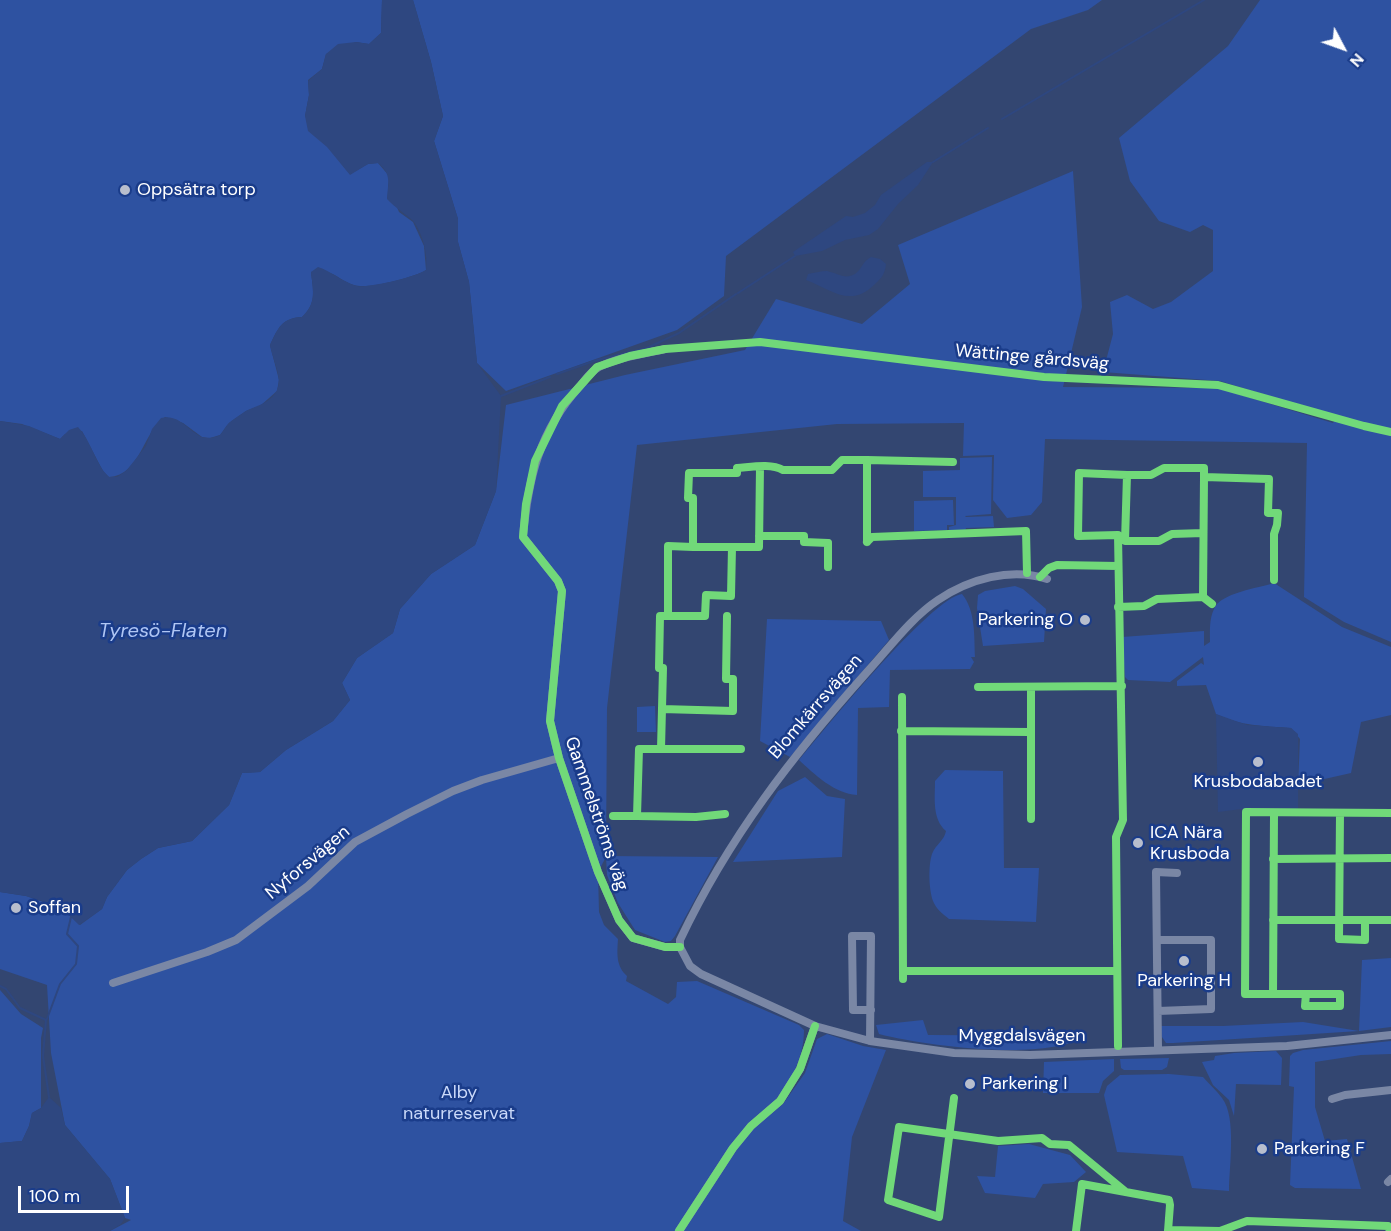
<!DOCTYPE html>
<meta charset="utf-8">
<style>
body{margin:0}
#map{position:relative;width:1391px;height:1231px;overflow:hidden;background:#334671;font-family:"DM Sans",sans-serif}
canvas{display:block}
.north{position:absolute;left:1313px;top:18px;width:60px;height:60px;-webkit-text-stroke:4px #1a3c8a;paint-order:stroke;rotate:131deg;font-size:16px;font-weight:700;line-height:24px;text-align:center;color:#fff}
.north::after{content:'';display:block;margin:auto;width:21px;height:27px;background:#fff;clip-path:polygon(50% 0,100% 100%,50% 72%,0 100%)}
.scale{position:absolute;left:18px;top:1186px;width:111px;height:27px;box-sizing:border-box;border:3px solid #fff;border-top:0;padding-left:8px;font-size:18px;line-height:21px;white-space:nowrap;color:#fff;-webkit-text-stroke:4px #1a3c8a;paint-order:stroke}
</style>
<div id="map">
<canvas width="1391" height="1231"></canvas>
<div class="north">N</div>
<div class="scale">100 m</div>
</div>
<script>
const c = document.querySelector('canvas').getContext('2d');
c.lineJoin = 'round';
function fill(path, color) {
  c.fillStyle = color;
  c.fill(path, 'evenodd');
}
function strokePath(path, color, width, dash) {
  c.strokeStyle = color;
  c.lineWidth = width;
  c.lineCap = dash ? 'butt' : 'round';
  c.setLineDash(dash || []);
  c.stroke(path);
}
function write(font, color, halo, rows, align = 'center') {
  c.font = font + ' "DM Sans",sans-serif';
  c.lineWidth = 5;
  c.setLineDash([]);
  c.textBaseline = 'middle';
  c.strokeStyle = halo;
  c.fillStyle = color;
  for (const [text, x, y, turn = 0] of rows) {
    c.save();
    c.translate(x, y);
    c.rotate((+turn || 0) * Math.PI / 180);
    c.textAlign = isNaN(turn) ? turn : align;
    if (halo) c.strokeText(text, 0, 0);
    c.fillText(text, 0, 0);
    c.restore();
  }
}
const green = new Path2D(`
 M0,0h382l-1,33 -12,11 -13,-2 -30,12 -4,15 -14,11 1,15 -4,21 45,58 18,-10 10,-1 12,14 -2,9 11,26 14,10 11,24 2,24c-11,7 -58,20 -72,15 -20,-7 -18,-16 -43,-13 2,19 6,31 -9,45 -20,1 -24,11 -32,28l9,35 -2,11 -17,15 -14,5 -17,12 -9,12 -10,3 -8,-1 -19,-14 -18,-6c-22,14 -24,58 -56,60l-6,-6 -21,-40 -17,3 -5,5 -38,-15 -22,-3z
 M413,0h689l-14,10 -57,19 -305,227 -2,40 -47,34 -171,61 -29,-28 -8,-81 -11,-40v-23l-24,-78 9,-25 -12,-54z
 M1260,0h131v642l-47,-20 -40,-25 3,-154 -262,-4 -3,63 -11,13 -24,3 -14,-18 1,-45 -31,1 1,-33 -127,1 -200,21 -30,263 -1,148 112,1 -43,79 -4,5 -6,1 -30,-12 -17,-27 -11,-28 -1,-18 -8,15 1,40 5,13 14,14c-1,15 -2,27 9,37l-1,5 42,23 8,-7 1,-15 20,-1 102,44 5,5c0,25 -11,49 -27,68 -8,10 -20,16 -28,25 -10,12 -20,24 -28,37l3,8 25,-36 34,-28 22,-31 12,-34 10,-5 36,12 23,4 -34,87 -9,84 18,10h-751l21,-11 -6,-2 -15,-39 -45,-54 -14,-72 -4,-68 -47,-16v-77l26,4 35,12 19,17 22,-16 5,-12 20,-27 14,-11 17,-11 34,-7 37,-36 13,-32 18,-1 26,-22 47,-29 17,-21 -8,-17 15,-25 36,-25 7,-24 31,-35 44,-29 21,-54 10,-86 119,-30 120,-25 31,-51 86,25 48,-40 -12,-39 175,-74 9,136 -19,80 155,1 115,35 4,-6 -117,-36 -117,-9 10,-38 -3,-32 17,-7 26,14 18,-7 42,-31v-41l-10,-5 -13,7 -31,-11 -29,-40 -11,-43 109,-92z
 M992,457l-1,57 -26,2 1,1 27,-1 1,11 -28,1 -1,3h-16v-4l7,-2v-28h-33v-26l37,-1v-12z
 M953,500l1,25h-7v5l-33,1v-30z
 M1274,583l68,44 49,20v68l-30,7 -10,51 -53,12 2,-46 -9,-11c-27,-2 -51,-2 -75,-14l-10,-29 -29,1v-5l24,-18 3,2 -1,-8 -33,25 -42,-2 -3,-3 -3,-40 82,-6v15l6,-4c0,-10 -1,-23 4,-33 6,-16 44,-21 60,-26z
 M1015,586l8,3 23,20 -2,33 -61,4 -6,-38 1,-13 7,-4z
 M962,594c14,17 12,43 13,63h-4l3,5 -4,7 -80,1 -1,37 -31,1 -1,87c-22,-1 -43,-21 -58,-35 25,-30 132,-162 163,-166z
 M767,619l114,2 8,19 -99,117 -30,-16z
 M655,706l1,26h-19v-25z
 M945,770l58,1 1,97h35l-3,54 -87,-3c-6,-5 -13,-10 -16,-18 -4,-11 -5,-35 -1,-47 4,-10 12,-13 14,-23 -14,-12 -11,-33 -11,-50z
 M805,777l22,19 18,3 -3,58 -109,5 45,-71z
 M1391,958v69l-32,4 -186,12h-7l-4,-6 -2,-11h63l80,-4 56,9 3,-71z
 M0,990l21,24 22,14 -2,10v70l-9,5 -3,13 -7,15 -22,2z
 M923,1020l5,15 158,1c-41,26 -160,10 -207,-2l-3,-9z
 M1391,1041v13l-30,1 -46,7v45l10,34 22,-2 14,50 -66,-1 -5,-3 4,-98 -5,-1 1,-30 3,-3 10,-3z
 M1276,1051l6,7 -1,27 -45,-1 -2,32 -5,-16 -16,-15 -11,-23 12,-2 1,-4 19,-3z
 M1169,1058l-2,9 -5,3h-38l-3,-2 -1,-9z
 M1114,1059v12l-11,10 -4,12h-56l1,-31z
 M1169,1074l34,3c6,7 14,14 19,21 15,19 7,70 7,93l-37,-3 -9,-32 -66,-4 -13,-57 3,-9 13,-11z
 M1029,1144l41,11 16,17 -12,10 -31,2 -8,14 -50,-5 -8,-17 18,1 3,-31z`);
const water = new Path2D(`
 M382,0h31l18,62 12,54 -9,25 24,78v23l11,40 8,81 24,33 -5,95 -21,54 -44,29 -31,35 -7,24 -36,25 -15,25 8,17 -17,21 -47,29 -26,22 -18,1 -13,32 -37,36 -34,7 -17,11 -14,11 -20,27 -5,12 -23,16 -18,-18 -35,-11 -26,-4v-471l29,5 31,13 9,-9 9,-3c14,15 17,37 31,50h8l9,-6 20,-25 6,-17 9,-11c18,-5 27,13 41,19 4,2 13,1 18,-2 3,-3 5,-8 8,-11 4,-4 10,-8 15,-11 11,-8 27,-8 34,-23 6,-13 -5,-31 -7,-45 8,-17 12,-27 32,-28 15,-14 11,-26 9,-45l7,-5c13,4 26,16 39,19 12,2 59,-9 69,-16 2,-15 -3,-36 -12,-48 -5,-6 -20,-15 -27,-23 1,-16 5,-25 -9,-36l-10,1 -18,11 -23,-28 -19,-16 -3,-15 4,-21 -1,-14 14,-12 4,-15 12,-10 18,-2 13,2 12,-11z
 M927,162h6l-15,23 -20,19 -20,25 -9,6 -24,5 -23,11 -27,5 -2,-4 53,-36 7,1 12,-4 10,-8 6,-10z
 M871,257l9,2 6,5c-1,9 -4,14 -11,20 -25,25 -44,5 -69,-4l2,-6c6,-1 13,-3 19,-3 10,2 18,9 28,3 7,-5 7,-12 16,-17z
 M1216,714l31,11 44,3 7,6v78l-57,-3 -23,3z
 M49,1097l12,11 4,17 45,54 15,39 -4,6 -11,7h-110v-88l22,-2 7,-15 3,-13 9,-5z`);
const stream = new Path2D(`
 M1002,119l202,-119
 M933,162l55,-34
 M738,293l57,-37
 M557,374l40,-14 50,-12 32,-15 57,-39
 M501,396l49,-19
 M0,986l6,3 14,19 26,12 -3,36 6,41
 M47,1019l13,-35 16,-20 2,-18 -11,-12 4,-17`);
const minor = new Path2D(`
 M665,349c-22,5 -46,8 -66,18 -7,3 -14,13 -19,19 -41,45 -52,93 -57,151l35,44 4,10 -12,130 9,37 39,114 21,48 14,18 32,9h15
 M828,543v24
 M1157,940h54v69l-53,2
 M680,947l10,19 11,8 114,52 55,15 84,12 76,2 257,-9 104,-11
 M680,947v-7c49,-103 112,-184 188,-269 22,-24 43,-53 70,-71 31,-21 73,-33 109,-21
 M113,983l94,-31 29,-12 72,-54 47,-44 52,-28 46,-23 29,-11 77,-22
 M870,1041l1,-105h-19l1,74h18
 M1158,1049l-2,-177 21,1
 M1332,1099l13,-4 46,-5
 M1388,1182l3,-3
 M679,1231l54,-83 18,-22 29,-25 20,-32 15,-43`);
const cycleway = new Path2D(`
 M1127,475h24l13,-7h40v9
 M759,536h45v6l24,1v24
 M867,542l5,-5 154,-6 1,42
 M867,542v-82l86,2
 M693,547h66l1,-80
 M1040,577l9,-9 8,-3 61,1
 M1212,604l-9,-7 1,-120 65,2 -1,34h10l-1,12 -3,9v46
 M1118,607l26,-1 13,-7 46,-2
 M668,616h37l1,-21 25,1 1,-49
 M978,687l144,-1
 M1031,687v132
 M902,697l1,282
 M662,709l71,2v-32h-7l1,-63
 M901,731l129,1
 M661,749h80
 M1340,813l-1,126 26,1v-20
 M613,816h24l2,-67h22l2,-81h-4l1,-52h8v-70l25,1v-49h-5l1,-25h48v-5c14,-1 34,-5 46,2h49l10,-10h25
 M637,816l59,1 29,-3
 M1273,859l118,-1
 M1273,920h118
 M680,947h-15l-32,-9 -14,-18 -21,-48 -39,-114 -9,-37 12,-130 -4,-10 -35,-44 3,-33 9,-43 27,-55 35,-39 33,-11 35,-7 95,-7 284,35 174,8 146,41 27,6
 M903,971h214
 M1273,994l1,-181
 M1306,994l-1,12h35v-12h-95l1,-182 145,1
 M1118,1046l-2,-209 7,-17 -5,-285 -40,1 1,-63 48,2 -2,66h34l13,-7 31,-1
 M954,1098l-15,119 -51,-17 11,-73 99,14 44,-3 8,6 19,1 57,47
 M1168,1230l52,1 27,-10 141,5 2,5
 M679,1231l54,-83 18,-22 29,-25 20,-32 15,-43
 M1076,1231l6,-47 87,16 1,5 -2,26`);
const markers = [
 [125,190,6,"#b8becd"],
 [1085,620,6,"#b8becd"],
 [1258,762,6,"#b8becd"],
 [1138,843,6,"#b8becd"],
 [16,908,6,"#b8becd"],
 [1184,961,6,"#b8becd"],
 [970,1084,6,"#b8becd"],
 [1262,1149,6,"#b8becd"]
];
const poiNames = [
 ["Oppsätra torp",137,190],
 ["Parkering O",1073,620,"right"],
 ["Krusbodabadet",1258,782,"center"],
 ["ICA Nära",1150,833],
 ["Krusboda",1150,854],
 ["Soffan",28,908],
 ["Parkering H",1184,981,"center"],
 ["Parkering I",982,1084],
 ["Parkering F",1274,1149]
];
const streetNames = [
 ["Wättinge gårdsväg",1032,358,5],
 ["Blomkärrsvägen",816,707,-49],
 ["Gammelströms väg",596,814,71],
 ["Nyforsvägen",308,863,-40],
 ["Myggdalsvägen",1022,1036]
];
const parkNames = [
 ["Alby",459,1093],
 ["naturreservat",459,1114]
];
const waterNames = [
 ["Tyresö-Flaten",163,632]
];
fill(green, '#2e52a1');
fill(water, '#2e4780');
strokePath(stream, '#2e4780', 2);
strokePath(minor, '#7a87a5', 8);
strokePath(cycleway, '#71d979', 8);
for (const [x, y, r, color] of markers) {
  const dot = new Path2D();
  dot.arc(x, y, r, 0, 2 * Math.PI);
  c.fillStyle = color;
  c.fill(dot);
  strokePath(dot, '#1a3c8a', 2);
}
write('18px', '#fff', '#1a3c8a', poiNames, 'left');
write('18px', '#fff', '#1a3c8a', streetNames);
write('18px', '#cad9f9', '#1a3c8a', parkNames);
write('italic 20px', '#b0c6f4', '#1a3c8a', waterNames);
</script>
